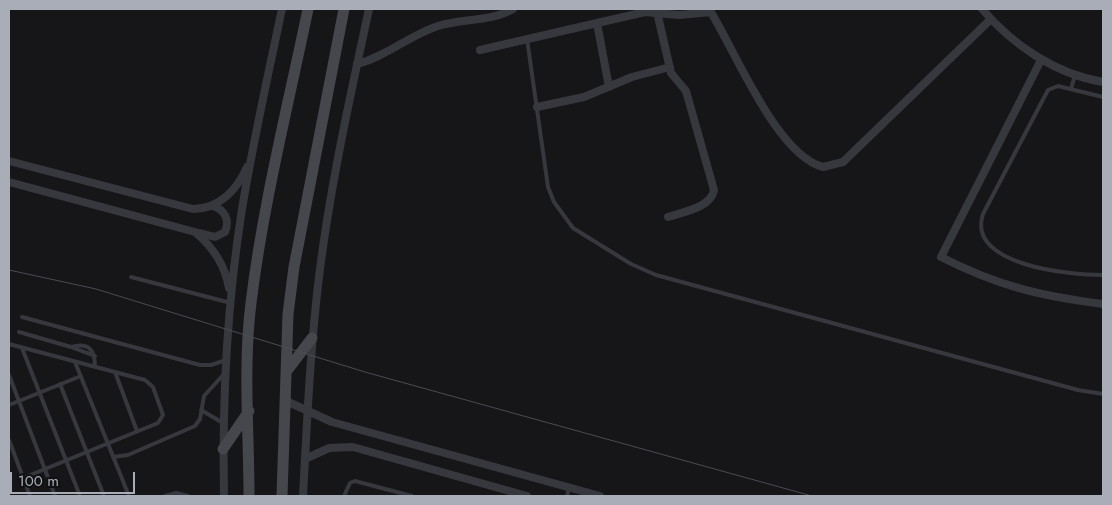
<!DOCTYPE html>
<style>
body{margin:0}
#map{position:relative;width:1112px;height:505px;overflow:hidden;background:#161618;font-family:Jost,sans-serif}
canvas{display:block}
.frame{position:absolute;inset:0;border:10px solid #a8adb8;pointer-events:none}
.scale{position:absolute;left:10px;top:472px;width:125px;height:22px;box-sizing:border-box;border:2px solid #a8adb8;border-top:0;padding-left:6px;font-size:15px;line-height:18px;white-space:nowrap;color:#a8adb8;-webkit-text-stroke:4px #111113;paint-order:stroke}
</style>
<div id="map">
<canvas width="1112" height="505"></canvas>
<div class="frame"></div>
<div class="scale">100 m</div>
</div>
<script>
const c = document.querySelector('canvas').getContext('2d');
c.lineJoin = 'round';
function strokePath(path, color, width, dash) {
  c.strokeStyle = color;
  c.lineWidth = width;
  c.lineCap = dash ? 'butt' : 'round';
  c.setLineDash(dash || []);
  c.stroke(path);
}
const lane = new Path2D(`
 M527,39l21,148 6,15 19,26 58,36 25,11 422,115 25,4
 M1071,89l4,-14
 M1103,97l-45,-11 -10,4 -65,124c-17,52 88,61 120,61
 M131,277l100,26
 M22,317l178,48h11l15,-5
 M19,332l52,15 24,9
 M9,344l136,36 8,7 10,28 -5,8 -135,55
 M71,347c18,-5 24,3 24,20
 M22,348l58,148
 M75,362l54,134
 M115,372l22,59
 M9,375l46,121
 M60,384l44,112
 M9,405l72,-29
 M201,410l22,13
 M9,440l21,56
 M113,457l15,-2 67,-29 5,-7 4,-23 20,-22
 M165,496l11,-3 12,3
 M344,496l6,-13 5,-2 57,15
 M567,496l2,-8`);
const street = new Path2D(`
 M709,9c25,39 67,146 114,158l20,-5 148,-143
 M982,9c31,36 73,65 121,73
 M657,12l14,61 15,18 28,99c-3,18 -32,22 -46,27
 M597,23l12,64
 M480,50l165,-38 34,3 32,-3
 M1041,60l-100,197c57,29 99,39 162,47
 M357,64c30,-8 53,-29 81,-38 25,-8 52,-4 75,-17
 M537,107l47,-10 48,-20 38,-10
 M9,161l184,48c26,0 44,-19 54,-42
 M9,182l186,50c18,15 30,33 34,56
 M200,233l15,4 10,-5c5,-12 0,-22 -12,-26
 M284,400l48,22 268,74
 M305,459l24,-11 24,-1 174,49
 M224,496c-2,-96 3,-192 18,-287 11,-67 26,-134 40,-200
 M303,496c4,-73 7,-146 16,-219 11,-90 31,-180 50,-268`);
const secondary = new Path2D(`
 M286,372l26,-34
 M223,449l26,-38
 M249,496c0,-63 -6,-130 2,-193 12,-99 37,-197 57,-294
 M282,496l6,-182 6,-47 50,-258`);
const tram = new Path2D(`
 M9,270l87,19 269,83 447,124`);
strokePath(lane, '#37383d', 4);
strokePath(street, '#37383d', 8);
strokePath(secondary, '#45474d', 11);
strokePath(tram, '#4a4c52', 1);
</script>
